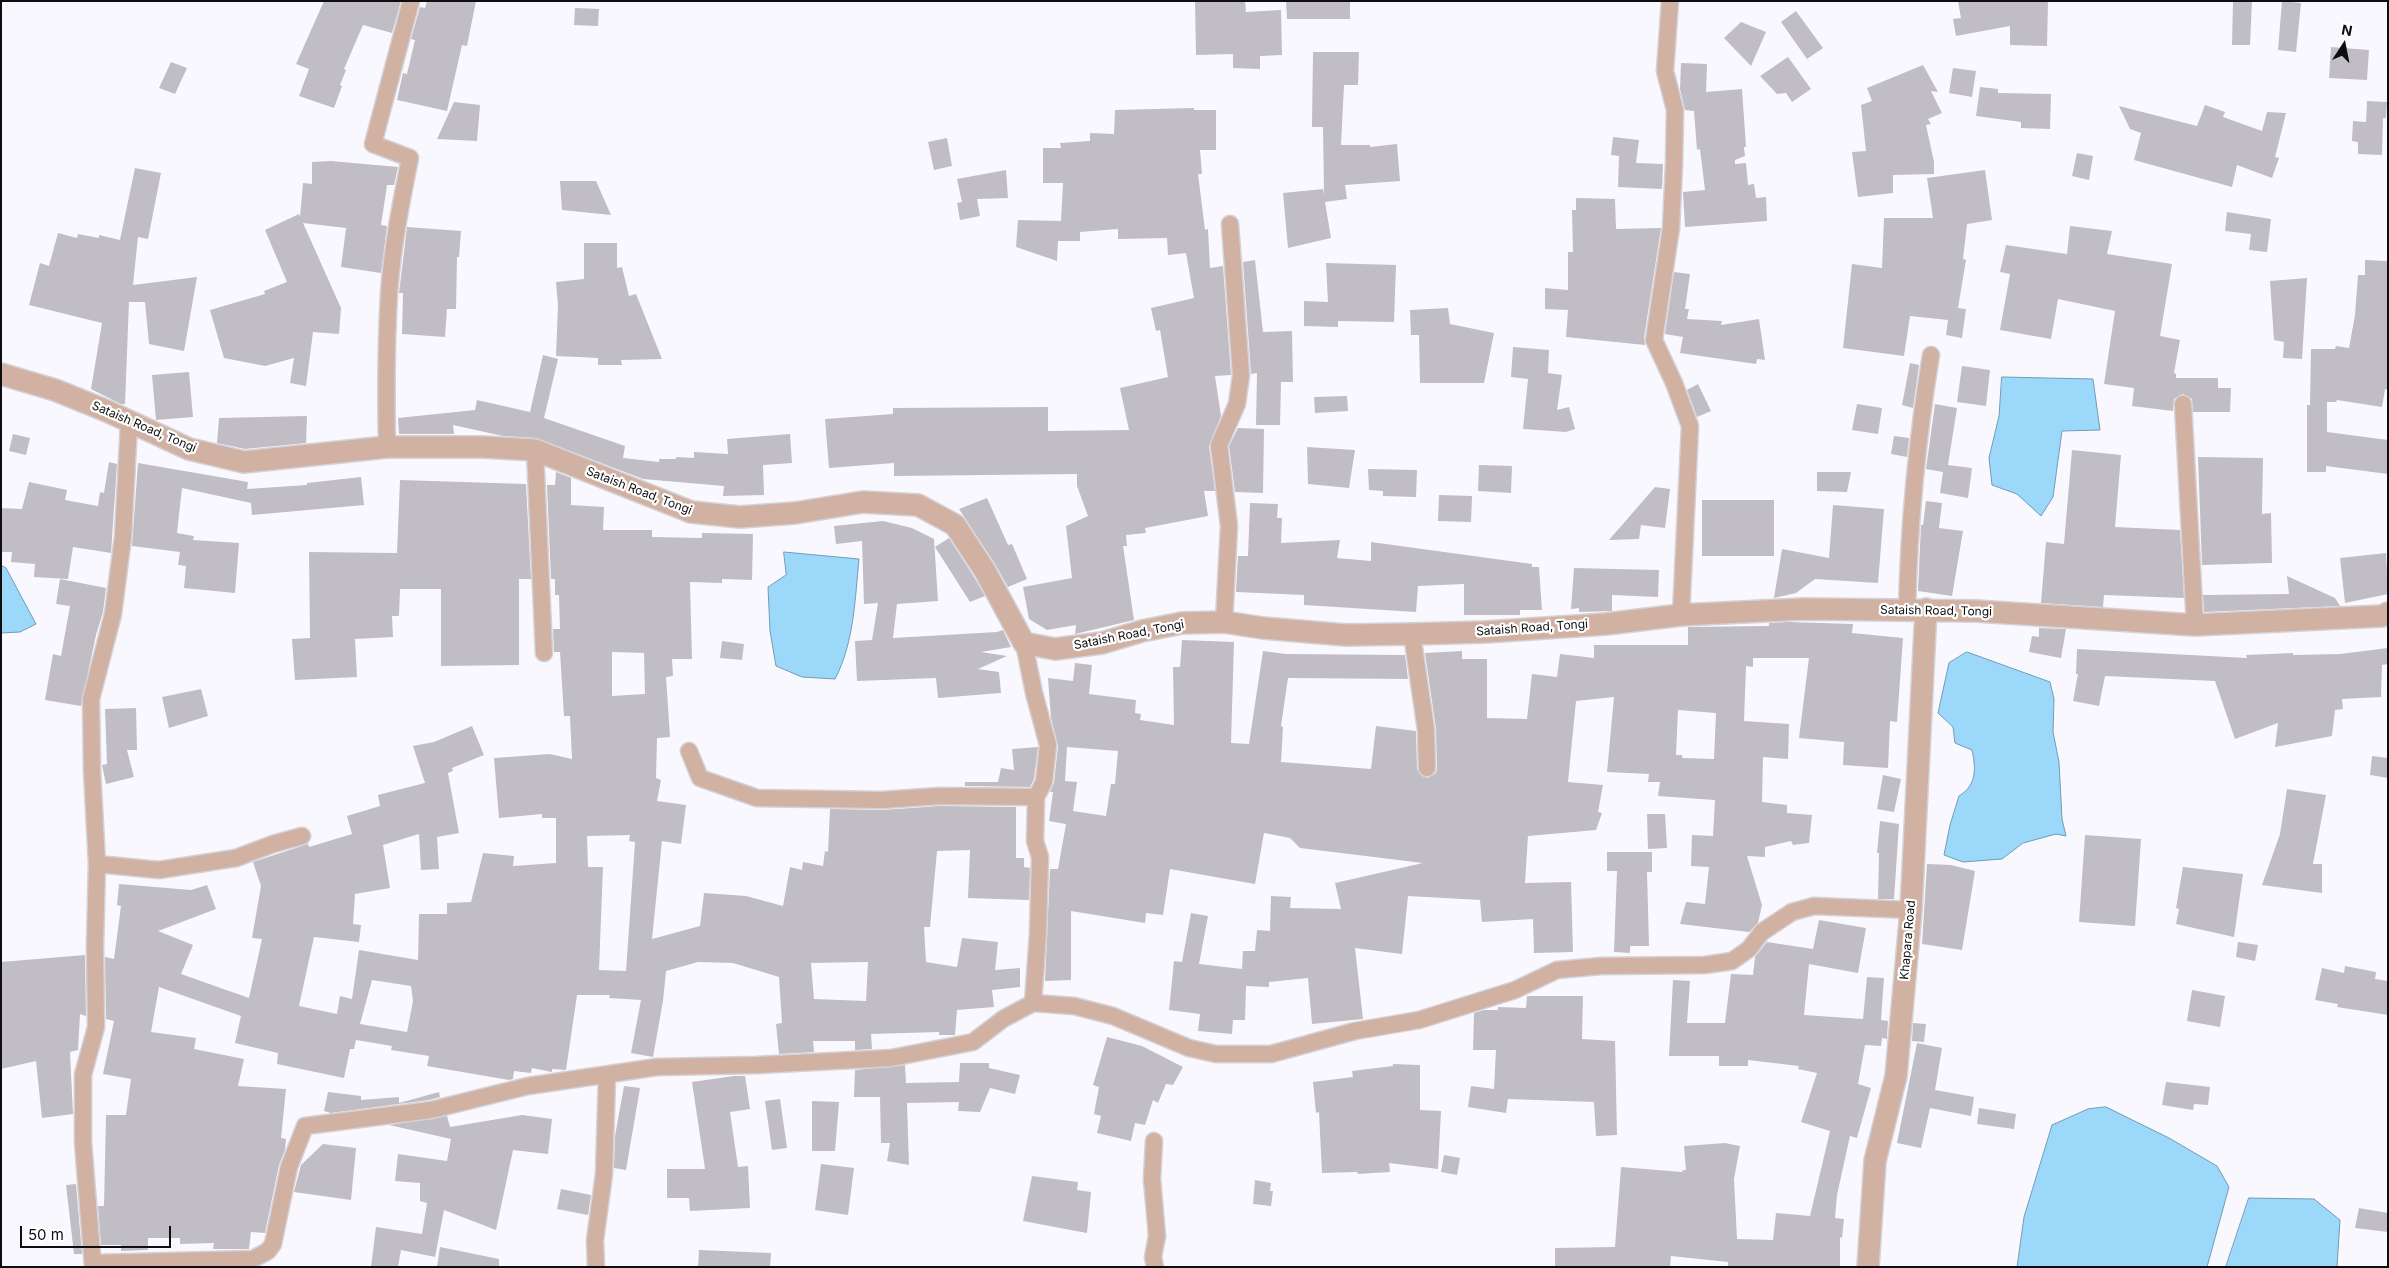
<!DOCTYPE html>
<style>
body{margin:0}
#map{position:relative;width:2389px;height:1268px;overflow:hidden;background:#faf8ff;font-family:Inter,sans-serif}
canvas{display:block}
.frame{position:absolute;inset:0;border:2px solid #0e0d10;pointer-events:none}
.north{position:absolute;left:2319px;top:20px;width:50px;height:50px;-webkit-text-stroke:4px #fff;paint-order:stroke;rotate:11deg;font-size:14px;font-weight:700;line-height:20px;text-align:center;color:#0e0d10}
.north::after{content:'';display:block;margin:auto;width:18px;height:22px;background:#0e0d10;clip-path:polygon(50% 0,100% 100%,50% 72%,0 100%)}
.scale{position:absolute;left:20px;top:1226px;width:151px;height:22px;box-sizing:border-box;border:2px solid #0e0d10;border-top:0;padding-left:6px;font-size:15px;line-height:18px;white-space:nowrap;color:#0e0d10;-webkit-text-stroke:4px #fff;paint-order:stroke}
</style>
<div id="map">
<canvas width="2389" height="1268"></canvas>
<div class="frame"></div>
<div class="north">N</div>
<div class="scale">50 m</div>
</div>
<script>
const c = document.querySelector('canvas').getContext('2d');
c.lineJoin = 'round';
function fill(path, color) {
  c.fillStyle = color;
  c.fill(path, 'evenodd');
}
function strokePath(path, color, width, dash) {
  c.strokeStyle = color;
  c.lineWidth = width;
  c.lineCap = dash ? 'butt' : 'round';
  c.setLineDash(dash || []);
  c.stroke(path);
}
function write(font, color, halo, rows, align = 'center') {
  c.font = font + ' Inter,sans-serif';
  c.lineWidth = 4.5;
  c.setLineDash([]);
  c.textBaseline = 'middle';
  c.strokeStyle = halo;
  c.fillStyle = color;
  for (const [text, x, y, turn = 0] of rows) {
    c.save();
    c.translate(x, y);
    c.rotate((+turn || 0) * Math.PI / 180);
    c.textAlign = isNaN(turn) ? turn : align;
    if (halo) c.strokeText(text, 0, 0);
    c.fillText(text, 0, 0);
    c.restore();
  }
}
const water = new Path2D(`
 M2002,377l91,2 7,51 -38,1 -9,66 -12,19 -24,-22 -25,-9 -3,-27 10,-42z
 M784,552l75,7c-4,40 -5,84 -24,120l-33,-2 -26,-11 -6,-35 -2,-44 18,-12z
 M1,565l5,3 30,56 -16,8 -19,1z
 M1967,652l83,30 4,17 -1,33 6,30 3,57 4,17 -10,-2 -33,9 -21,16 -39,3 -19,-7 6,-30 9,-29c18,-11 17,-28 13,-46l-17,-7 -2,-16 -15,-14 11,-50z
 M2106,1107l63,31 48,28 12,21 -22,80h-190l7,-50 28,-92 36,-16z
 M2249,1198l65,1 26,21 -3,47h-111z`);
const building = new Path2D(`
 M324,1h77l-9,32 -29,-8 -19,44 2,1 -6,15 2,1 -8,22 -35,-12 10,-27 -13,-5z
 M427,1h49l-9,45 -5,-1 -15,66 -50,-11 6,-27 4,1 8,-34 -4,-1 9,-32 5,1z
 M1195,1h50l1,11 35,-2 1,45 -22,1v13l-27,-1v-14l-37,1z
 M1286,1h64v18h-63z
 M1958,1h90l-1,45 -37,-1v-19l-54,10 -3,-17 8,-1z
 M2233,1h19l-2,44h-18z
 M2282,1l19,2 -5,49 -18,-2z
 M575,8l24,1 -1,17 -24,-1z
 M1796,11l27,37 -16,11 -26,-37z
 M1741,22l25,10 -15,34 -27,-28z
 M2331,47l38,3 -2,30 -38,-2z
 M1313,52h46l-1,33h-14l-3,60h29v2l27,-3 3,37 -55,4 2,14 -22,3 6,36 -43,10 -5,-55 40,-4 1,6 -1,-68h-11z
 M1788,57l23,32 -19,13 -6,-9 -9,1 -17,-18z
 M171,62l16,6 -12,26 -16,-6z
 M1681,63l26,1 -1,28 36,-3 4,58h-2l1,9 -10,4v4l11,-1 2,22 6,-1 2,14 10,-1 1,24 -82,6 -2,-35 22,-2 -5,-41 -3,1 -3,-39 -9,-1 -5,-21z
 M1923,65l15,27 -7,-1 11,22 -14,6 3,5 -5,1 8,37v12l-41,1v18l-35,4 -6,-45 14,-1 -5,-46 11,-4 -5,-13z
 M1953,68l23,3 -4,26 -23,-4z
 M1980,87l18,2v4l53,1 -1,35 -29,-1v-6l-45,-6z
 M2367,101l20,1 -1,16h-3l-1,37 -24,-1v-12l-6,-1 1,-20 13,1z
 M454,102l26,3 -3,36 -40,-2z
 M2205,105l20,7 -2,5 39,14 5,-19 19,1 -11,44 4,1 -7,20 -35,-13 -5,22 -98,-27 7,-27 -11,-4 -11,-23 78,20z
 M1194,108v2h22v40h-16l2,24h-4l7,56 3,-1 2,39 13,-2 8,109 -16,1 6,40 -12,30 6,45h-11l4,25 -63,12 1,5 -20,2 1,11h-4l11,74 -59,14 1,-9 -29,5 -18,-11 -6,-32 49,-9 -6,-52 22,-10 -11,-30v-12l-183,2v-13l-65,5 -4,-49 68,-5v-6l155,-1v24l81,-1 -9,-42 48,-11 -8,-47 -4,1 -5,-23 43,-10 -8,-45 -18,2 -1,-17 -49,1v-10l-38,3v9h-22l-1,20 -41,-14 2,-27 43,1 2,-38h-20v-35h18l-1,-5 30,-2v-8l24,1 1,-24z
 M1613,137l26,3 -3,23 27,1 -1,25 -44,-2 1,-31 -8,-1z
 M947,138l5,28 -18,4 -6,-28z
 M2077,153l16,3 -4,24 -17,-4z
 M331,161l67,6 -4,18h-7l-6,40 6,1 -6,47 -40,-6 5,-39 -43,-5 38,85 -2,26 -26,-2 -7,54 -16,-3 4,-25 -29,8 -41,-8 -14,-48 55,-16 -1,-3 23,-9 -22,-52 34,-16 1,3 3,-34 9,1v-22z
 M135,168l26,5 -13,66 -10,-2 -5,48 64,-8 -13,74 -35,-7 -4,-42h-16l-4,102h-4l-30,-15 11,-66 -73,-18 11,-42 9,3 9,-33 19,5 1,-4 21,4v-3l21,5z
 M1006,170l2,28 -31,1 3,17 -20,4 -3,-17 5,-1 -5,-23z
 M1985,170l7,50 -25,4 -4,35 3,1 -8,48 8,1 -4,29 -16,-3 2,-15 -38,-4 -6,40 -61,-8 9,-84 30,4 2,-50h49l-6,-40z
 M560,181h36l15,34 -49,-5z
 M1576,198l39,1 1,30 45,-1 -17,110 1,7 -79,-8 2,-27 -23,-1v-21l23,2v-38h5l-1,-42h4z
 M2227,212l44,7 -4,33 -18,-2 2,-16 -26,-3z
 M2070,226l42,5 -5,23 65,10 -12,72 20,4 -6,33 2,1v4h42v10h13l-1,24h-37l-1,-13 -9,-5 -9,5 -1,12 -41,-5 2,-18 -30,-4 11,-73 -57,-12 -7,40 -51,-9 10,-56 -10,-2 6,-27 61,9z
 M407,227l54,4 -2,26h-2l-1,52h-9l-2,28 -43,-3 1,-41h-4z
 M584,243h33v25l5,-1 7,29 7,-2 26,65 -41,1 1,5h-24v-7l-42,-2 2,-51 -2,-23 28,-3z
 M1255,260l8,72 29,-1 1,51h-12l-1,43h-24l1,-52 -6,1 -8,-112z
 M2365,260l23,1v129l-3,-1 -3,18 -45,-7 -1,2h-9v30l61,8v34l-62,-8v6h-19v-67h3l1,-56h24l1,-3 13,2 6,-33 3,-40h7z
 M1326,263l70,2 -2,57 -56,-1v6l-34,-1v-25l24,1z
 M1674,272l16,2 -5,35h4l-2,10 35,2 -1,4 38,-6 6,41 -8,-1 -1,5 -76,-11 3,-16 -18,-3z
 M2307,278l-5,81 -19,-1 1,-16 -10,-2 -4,-59z
 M1448,308l2,16 44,9 -10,50h-64l-1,-48h-8l-1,-25z
 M1513,347l36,3 -1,23 14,2 -5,35 12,-3 6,22 -9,3 -43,-3 5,-50 -17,-2z
 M543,355l15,4 -14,59 81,28 -2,12 36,4v-3h17v-2l18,1v-6l34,2 -1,-15 63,-5 2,29 -29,2 1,30 -41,1 1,-10 -81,-7 -107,-41 -33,-2 -50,-11 1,9h-55l-1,-16 77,-8 2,-10 53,12z
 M1910,363l9,2 -6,43 -11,-3z
 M1962,366l28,4 -4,36 -29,-4z
 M189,372l4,45 -37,3 -4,-45z
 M1698,384l13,27 -14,6 -10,-27z
 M1347,396l1,15 -33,2 -1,-16z
 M1857,404l25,4 -4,26 -26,-4z
 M1935,404l22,4 -9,57 24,3 -4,30 -28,-5 3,-21 -17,-3z
 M307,416l-1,27 -61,6 -28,-6 2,-25z
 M1238,428l26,1 -1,64 -28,-1 -6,-46z
 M13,434l17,4 -4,17 -17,-4z
 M1894,436l15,2 -2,19 -16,-3z
 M1307,447l48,3 -6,38 -41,-4z
 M2072,450l49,5 -6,72 65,3 4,68 -80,-3 -1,12 -62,-4 5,-61 18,2z
 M2198,457l65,1 -1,56 9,-1 1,50 -70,2z
 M109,462l8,2 -6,89 -38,-6 -5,32 -34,-2 1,-13 -24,-2 1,-10h-11v-44l21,1 7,-27 38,8 -2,10 33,6 2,-14 4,1z
 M138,463l110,19 -1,7 60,-4v-2l54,-6 3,28 -112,10 -1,-12 -69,-15 -5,45 17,3 -1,4 46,3 -4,50 -51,-5 2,-22 -8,-1 2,-13 -48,-6z
 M1479,465l33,1 -1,27 -33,-2z
 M1368,469l49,1 -1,27 -33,-1v-5l-14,-1z
 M556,472l15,6v27l33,2 -1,23h49v7l50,1v-5l51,1 -1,46 -30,-1v4l-32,-1 2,77h-20l1,17 -7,1 4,60 -13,1 -1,40 5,2 -4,21 29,4 -5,39 -19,-3 -10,98 48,-13 4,-33 42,3 37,10 7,-39 12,3 1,-8 20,4 2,-15 3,1 2,-43 52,1 58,-4 76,1v51h8v9l6,1 -1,32 -61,-2 2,-48 -33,1 -7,76h-6l2,35 31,5 5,-29 36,4 -3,28 25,-2v19l-28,3 2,17 -37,3 -2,25h-16v-3l-68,2 1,15 -17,1v-9h-42l1,11 -35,2 -3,-30 6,-1 -3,-46 -46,-14 -35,-1 -32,9 -3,30 -10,56 -22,-4 10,-53 -32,-2 1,-3h-33l-11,75 -14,-1v3l-20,-4 -1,5 -17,-2 -1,8 -4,1 -82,-14 2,-10 -38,-6 1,-4 -36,-6 -2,9h-4l-6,29 -67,-14 1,-11 -43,-10 6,-27 -82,-29 -8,45 45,6 -2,11 50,10 -6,27 48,3 -5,49 5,1 -1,11 -6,15 -14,68 -14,-1 -2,17h-36l1,-6 -34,1v-6h-32v12l-27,1v-6h-20l-3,-39h6l2,-91h20l5,-36 -28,-5 11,-53 -8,-2 -1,-62 9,2 7,-53 -4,-1 2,-21 72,6 16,-5 9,24 -58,22 35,14 -12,29 68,24 13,-59 -10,-1 9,-52 -8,-24 55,-18 1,3 43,-13 -5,-18 33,-10 -2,-11 47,-12 -12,-37 21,-4 38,-16 12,29 -32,13 1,3 -5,2 11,60 -22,4 2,32 -18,1 -2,-36 -36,11 7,43 -35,6 -2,30 8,1 -2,17 -45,-5 -15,69 38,8 3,-18 12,3 7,-49 59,10 1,-46h28v-11l24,-1 12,-49 31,3 -1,10 43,-3v-45h-14v-4l-43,4 -5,-60 56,-4 22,5 -2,-43h-6l-4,-64h-6l-1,-23h7l-1,-34h-4v-16h-4l-4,-94h8zM612,652l32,1 1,41 -33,2zM630,835l-1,6 6,1 -9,129 -27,-1 4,-103h-15l-1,-31zM868,962l-2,39 -52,-2 -3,-36zM372,980l39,6 2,15 -6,31 -47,-8z
 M1817,472h34l-4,20 -30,-1z
 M400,480l126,4 5,95h-12v86l-78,1v-77h-41l-1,27h-7l1,21 -38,2 2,38 -62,3 -3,-41 18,-1 -1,-86 88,1z
 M1655,487l15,2 -5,39 -24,-3 -2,14 -30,1z
 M1439,495l33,1 -1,26 -33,-1z
 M987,498l21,47 4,-1 15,35 -19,8 -13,-23 -36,-55z
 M1702,500h72v56h-72z
 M1926,501l16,2 -3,25 24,3 -11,65 -34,-5 3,-66h2z
 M1250,503l28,1 -1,14h5l-1,25 59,-3 -3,18 34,3v-19l161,22v3h7l3,43h-22v5h-56v-31l-46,2 -2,26 -112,-7v-10l-68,-3 2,-36h10z
 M1833,505l51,4 -6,74 -63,-4 -19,14 -22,5 8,-49 47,9z
 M883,521l29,7 22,11 4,62 -41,3 -4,34 104,-6 6,-2 8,17 -30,5 26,4 -29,13 21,3 2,21 -63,5 -2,-20 -79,3 -2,-40 17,-1 6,-37 -14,1 -2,-63 -26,3 -2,-18z
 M949,538l25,39 11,19 -15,6 -35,-55z
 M2386,553l2,41 -43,9 -5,-45z
 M1574,568l85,2 -1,27 -46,-2v16l-33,1v-4l-8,1z
 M2287,576l48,22 5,8 -136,6 -1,-17 86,-1z
 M60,579l46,9 -3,24 -7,23 -15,71 -36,-6 8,-46 8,2 9,-50 -14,-2z
 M1788,622l65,2 -1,9 51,5 -6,84 -7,-1 -2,47 -45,-3 1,-23 -45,-4 10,-80h-56v9l-7,-1 -2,55 45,3 -1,35 -25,-2 -1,45 25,3v8l25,2 -3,28 -16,2 -2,-4 -26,6v10l-18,-1 15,49 -4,18 -9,9 -69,-8 6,-22 19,2 4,-37 -18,-1 1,-31 21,1 2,-36 -57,-4 2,-14h-12l1,-8 -42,-2 7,-75 -38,4 -8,81 35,3 -5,27 4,1 -6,17 -68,6 -3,47 46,-1 2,70 -39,1 -1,-34 -51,3 -2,-22 -72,-4 -6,58 -47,-6 8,71 -51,5 -4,-46 -39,4v5l-23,-1 -1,34h-12l-1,14 -34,-3 2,-17 -31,-4 5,-49 8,1 9,-49 17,3 -9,48 43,5 1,-18h12l2,-21 13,1 1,-35 20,1 -1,11 51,1 -6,-26 88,-20 -123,-15 -10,-10 -26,-5 -9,51 -85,-15 -7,46 -17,-2 -1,10 -74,-12v69l-26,1 5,-112h8l8,-45 -17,-3 4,-29h-3l4,-9 4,-37 -7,-28 -3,-40 25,3 2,-18 17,2 -3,29 47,6 -1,13 6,1 -1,6 34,5 -1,-58h7l2,-27 52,2 -3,101 18,1 14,-93 23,3 119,1 3,24 -120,-1 -7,48 2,1 -2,35 90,7 5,-43 40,5 1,38 5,7 6,2 8,-5 1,-5 -1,-39 -11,-76 37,-2v8h25v59l40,1 5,-45 25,3 3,-23 34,4v-13h94v-18l81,-1v-3zM1678,710l38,3 -2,46 -32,-1v-3h-6zM1067,747l51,4 -3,33h-4l-5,32 -33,-5 4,-29 -12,-1z
 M2039,628l27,1 -5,29 -32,-6 3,-16 7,1z
 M722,641l22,3 -2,16 -22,-2z
 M2388,648v16l-6,1 -1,32 -39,2 1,10 -8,1 -3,26 -57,11 3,-24 -43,16 -20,-58 -110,-5 -6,30 -26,-5 5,-27h-2l1,-25 170,9 -1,-3 47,-2v2l47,-1z
 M201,689l7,27 -39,12 -7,-31z
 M136,708l1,42h-10l7,27 -28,7 -4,-19 5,-1 -2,-55z
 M1038,747l-4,32 -4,8 -65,-1v-4h33l3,-14 13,2 -2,-21z
 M2372,756l16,2v20l-18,-3z
 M1883,775l18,4 -7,33 -17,-3z
 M2287,789l39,6 -13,69h9v29l-60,-8 18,-51z
 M1647,814h18l2,34 -19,1z
 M1880,821l19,3 -5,75h-16l1,-46h-2z
 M2085,835l56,4 -6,87 -56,-4z
 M1607,852h45v20h-5l2,74h-19v7l-16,-1 3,-81h-10z
 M1927,864l24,1 24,6 -13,79 -40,-6z
 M2183,867l60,7 -9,63 -58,-13 3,-15 -3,-1z
 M1819,920l47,8 -8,45 -49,-9 -5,51 59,4 4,-42 17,1 -3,42 7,1 -1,18 -5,-1 -1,8 -16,-1 -7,39 13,4 -14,50 -7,-2 -13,59 -2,23 9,1 -2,19 -2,-1v30h-112v-5l-57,-6 -1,11h-115v-19l60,-1 6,-80 61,5 1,-2h3l-2,-24 41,-3 15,3 -6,33 3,60 36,1 3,-27 34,3 20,-85 -29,-9 16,-49 -19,-4 1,-3 -51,-6v6h-29v-10h-50l4,-76 17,1 -3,42h38l6,-49 22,1 2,-18 12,-15 46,7z
 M2238,942l20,3 -3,16 -19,-4z
 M85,955l1,61 -6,-2 -2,36 -8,2 3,62 -31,4 -6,-57 -35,8v-107z
 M2345,966l31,6 -1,7 13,2v34l-51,-8 1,-3 -23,-4 7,-32 22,5z
 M2192,990l33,6 -5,31 -33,-6z
 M1527,996h56l-1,43 33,2 2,94 -21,1 -2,-34 -86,-3 -2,14 -38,-6 3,-21 23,3 2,-39h-23l1,-37 10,-3h14v-3l28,1z
 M1913,1023l13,1 -2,18 -12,-1z
 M1107,1037l35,9 41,21 -10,18 -7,-1 -8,19 -5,-3 -8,25 -10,-2 -4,18 -34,-8 4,-17 -7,-2 5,-27 -6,-2z
 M1917,1043l25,5 -7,42 39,7 -3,19 -41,-8 -9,40 -24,-5z
 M960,1063h29v5l31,7 -5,19 -25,-6 -10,24 -22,-1 1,-9 -52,1 2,62 -22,-4 3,-18h-9l-1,-46h-26l1,-27 50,-5 1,18 53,-1z
 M1393,1064l27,1v45l21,1 -3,58 -49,-6 1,9 -32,2 -1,-2 -35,1 -3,-61 -3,1 -3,-31 40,-5 -1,-6 41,-5z
 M734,1076h11l5,33 -20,3 8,55 10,-1 2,42 -60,3 -1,-13h-22v-29h38l-13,-87z
 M2166,1082l44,5 -2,18 -14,-1 -1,6 -31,-5z
 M624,1086l16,2 -14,82 -12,-2 1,-32z
 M328,1092l33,4v4l38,-3v6l40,-11 1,5 -11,3 -98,13 -7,-2z
 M780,1099l7,49 -15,2 -7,-49z
 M812,1101l27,1 -4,49h-23z
 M1979,1108l37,6 -2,15 -37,-5z
 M522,1115l30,4 -4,35 -35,-4 -17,80 -52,-20 -9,47 -34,-7 -3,17h-27l5,-40 46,7 5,-31 -7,-2v-18l-25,-2 3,-27 49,7 4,-22 -62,-14 58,-9 3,11z
 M323,1144l33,4 -5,52 -57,-8 7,-27z
 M1444,1155l16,3 -3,17 -16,-3z
 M821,1164l33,4 -6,47 -33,-5z
 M1032,1176l46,6 -1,8 14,2 -4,41 -64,-12z
 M1255,1180l16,3 -1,8h3l-2,15 -18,-2z
 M76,1184l6,70h-8l-8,-69z
 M561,1189l30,6 -3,20 -31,-6z
 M2359,1208l29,5v19l-33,-4z
 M440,1247l59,12v8h-62z
 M699,1250l72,3 -1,14h-72z`);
const minor = new Path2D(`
 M1670,1l-5,70 10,39 -1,54 -3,64 -17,112 20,43 16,43 -9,189
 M2183,404l12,221
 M387,447c-1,-51 -1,-103 2,-153 3,-46 12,-91 21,-136l-37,-14 38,-143
 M535,450l9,203
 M1907,610c2,-85 10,-171 24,-255
 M1224,622l5,-96 -10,-81 18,-41 4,-29 -11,-151
 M1412,634l14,96 1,38
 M689,751l11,27 57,20 125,2 58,-4 96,1
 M97,864l62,6 77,-12 37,-14 29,-8
 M1033,1003l41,3 39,10 76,32 27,6h55l84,-23 64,-11 96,-30 42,-20 44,-4 104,-1 27,-4 17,-12 13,-17 30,-20 22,-6 97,4
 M1154,1141l-2,38 5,57 -4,21 2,10
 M93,1263l160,-4 15,-8 5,-7 16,-77 16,-41 126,-16 97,-24 129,-19 100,-2 134,-7 82,-16 30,-23 30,-16 5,-69 2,-77 -5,-16 1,-44 8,-15 4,-37 -14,-52 -10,-50
 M93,1267l-10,-125v-67l13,-48 -1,-82 2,-81 -5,-94 -1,-71 22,-85 10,-77 6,-114
 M596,1267l-1,-27 9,-66 3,-98`);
const tertiary = new Path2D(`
 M1,374l54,16 52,21 82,38 55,13 143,-15h96l52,3 156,62 49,5 55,-4 68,-11 55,3 37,20 30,46 39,72 31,6 47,-6 40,-12 40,-8 42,-1 39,6 83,7 66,-1 73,-2 121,-8 75,-9 123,-6 172,2 219,14 187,-9 6,-3
 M1868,1267l7,-106 21,-85 15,-166 15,-301`);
const streetNames = [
 ["Sataish Road, Tongi",144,427,23],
 ["Sataish Road, Tongi",639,491,21],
 ["Sataish Road, Tongi",1936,611,1],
 ["Sataish Road, Tongi",1532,628,-4],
 ["Sataish Road, Tongi",1129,635,-11],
 ["Khapara Road",1908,940,-85]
];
fill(water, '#9cd8fa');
strokePath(water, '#719bb4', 1);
fill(building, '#c0bdc5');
strokePath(minor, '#d4d2d9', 19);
strokePath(tertiary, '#d4d2d9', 24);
strokePath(minor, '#d1b1a1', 16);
strokePath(tertiary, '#d1b1a1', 21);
write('12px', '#0e0d10', '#fff', streetNames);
</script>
